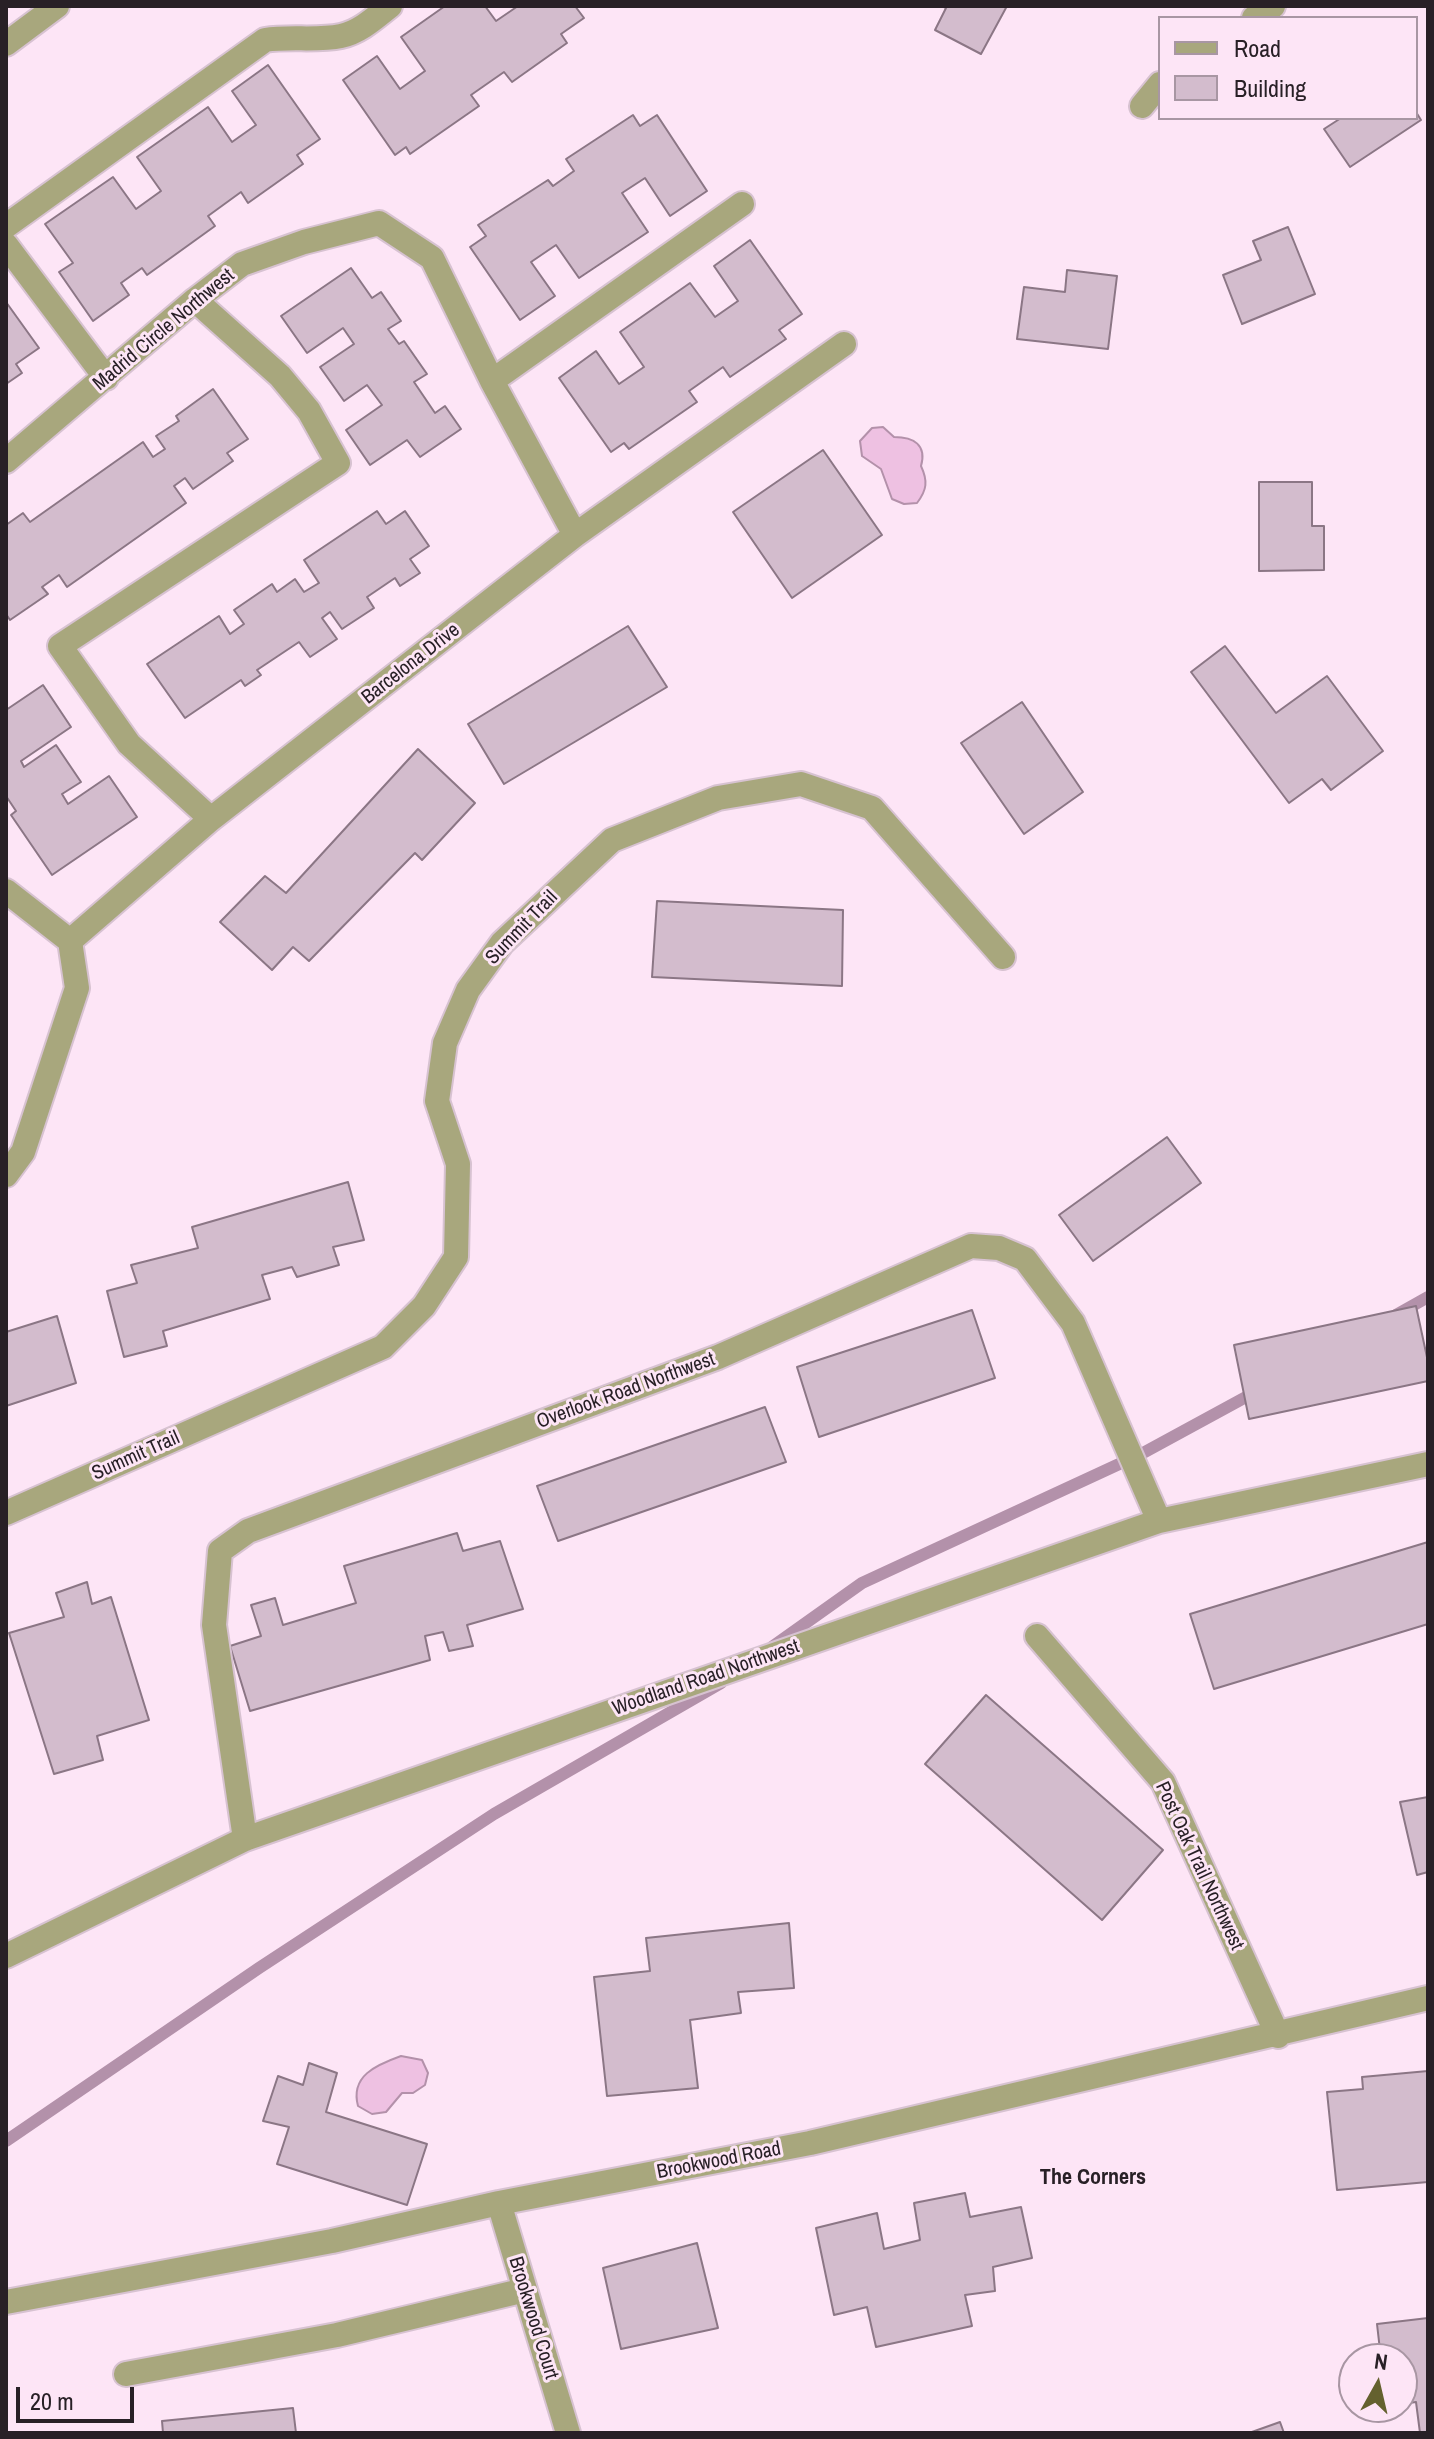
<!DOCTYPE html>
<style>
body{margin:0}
#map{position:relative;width:1434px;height:2439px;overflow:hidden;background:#fde5f6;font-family:"Archivo Narrow",sans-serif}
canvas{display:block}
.frame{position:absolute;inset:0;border:8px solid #282026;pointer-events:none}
.legend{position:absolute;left:1158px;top:16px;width:260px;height:104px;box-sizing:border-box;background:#fde5f6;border:2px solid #a896a3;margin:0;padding:10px 14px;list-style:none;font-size:24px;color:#282026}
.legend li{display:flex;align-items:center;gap:16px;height:40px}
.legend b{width:40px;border:2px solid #a896a3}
.north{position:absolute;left:1338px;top:2343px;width:80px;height:80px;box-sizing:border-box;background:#fde5f6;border:2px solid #a896a3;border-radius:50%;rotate:8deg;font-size:22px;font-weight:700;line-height:32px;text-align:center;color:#282026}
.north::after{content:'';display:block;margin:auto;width:28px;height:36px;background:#64612e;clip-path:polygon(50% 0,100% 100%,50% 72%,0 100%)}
.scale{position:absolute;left:16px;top:2387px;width:118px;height:36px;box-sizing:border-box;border:4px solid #282026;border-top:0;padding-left:10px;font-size:24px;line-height:28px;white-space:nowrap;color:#282026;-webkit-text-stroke:6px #fde5f6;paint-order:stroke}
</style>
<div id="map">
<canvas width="1434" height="2439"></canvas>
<div class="frame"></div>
<ul class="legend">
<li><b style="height:10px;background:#a8a77d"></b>Road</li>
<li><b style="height:22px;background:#d3bccd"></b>Building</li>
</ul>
<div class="north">N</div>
<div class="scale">20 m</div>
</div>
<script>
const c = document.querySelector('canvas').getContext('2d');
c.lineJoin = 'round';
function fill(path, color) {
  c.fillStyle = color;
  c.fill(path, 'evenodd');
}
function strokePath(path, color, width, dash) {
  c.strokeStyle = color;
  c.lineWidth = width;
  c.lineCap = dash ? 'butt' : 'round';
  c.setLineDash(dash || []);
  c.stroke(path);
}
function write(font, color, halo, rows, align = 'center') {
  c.font = font + ' "Archivo Narrow",sans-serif';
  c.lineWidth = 6;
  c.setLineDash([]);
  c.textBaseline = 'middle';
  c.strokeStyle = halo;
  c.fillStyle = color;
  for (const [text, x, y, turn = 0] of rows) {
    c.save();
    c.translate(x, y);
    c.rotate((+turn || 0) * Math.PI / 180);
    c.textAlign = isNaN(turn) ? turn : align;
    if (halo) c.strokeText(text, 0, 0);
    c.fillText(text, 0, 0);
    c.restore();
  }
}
const water = new Path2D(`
 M883,427l11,10c20,0 33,8 27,29 7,15 6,24 -4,37l-13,1 -12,-5 -11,-30 -19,-13 -2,-15 12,-13z
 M401,2056l21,4 6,13 -3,12 -12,8h-11l-16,19 -14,2 -14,-8c-8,-30 18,-41 43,-50z`);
const stream = new Path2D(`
 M1396,1315l32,-18
 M772,1647l90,-64 281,-130 114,-62
 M6,2141l253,-173 235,-154 227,-131`);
const building = new Path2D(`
 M445,6h40l11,15 22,-15h57l9,12 -23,16 6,9 -55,39 -8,-10 -33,23 8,11 -69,48 -4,-7 -11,8 -52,-75 34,-24 23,33 25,-18 -24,-34z
 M942,6h65l-26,48 -46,-24 11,-22z
 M268,65l52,74 -23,16 6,9 -55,39 -7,-11 -33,24 7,10 -68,49 -5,-7 -21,15 8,12 -36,26 -34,-49 14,-9 -28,-39 68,-47 23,32 25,-18 -24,-34 71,-50 24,35 24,-17 -24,-34z
 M1416,112l5,8 -71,47 -26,-38 17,-11h75z
 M633,115l7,11 17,-11 50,76 -37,25 -25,-38 -23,15 26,39 -69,46 -23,-33 -25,17 24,34 -35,24 -50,-73 16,-11 -8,-11 70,-45 5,6 21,-15 -8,-12z
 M1288,227l27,67 -73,30 -19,-49 38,-15 -8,-19z
 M750,240l52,74 -23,16 7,9 -56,38 -7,-10 -34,24 8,11 -68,47 -5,-6 -13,9 -52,-74 37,-27 23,33 25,-17 -24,-35 70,-49 25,34 23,-16 -24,-35z
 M351,268l21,30 9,-6 20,29 -13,8 11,15 5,-3 23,33 -13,8 21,31 10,-7 16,23 -41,28 -13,-17 -37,25 -24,-35 36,-25 -15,-20 -23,16 -24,-34 34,-23 -11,-16 -36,25 -26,-37z
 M1067,270l50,6 -9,73 -91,-10 7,-52 41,5z
 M6,302l33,46 -23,16 6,9 -16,11z
 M213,389l35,50 -21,14 6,8 -40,28 -8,-11 -11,8 12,17 -119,84 -8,-12 -17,12 6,7 -38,26 -4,-6v-89l17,-12 7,9 113,-80 10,15 12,-8 -9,-13 23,-15 -3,-5z
 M823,450l59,85 -90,63 -59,-86z
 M1259,482h53v44h12v44l-65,1z
 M377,511l9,13 19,-13 24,35 -19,13 10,14 -20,13 -5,-8 -28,19 7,11 -32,21 -12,-17 -8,6 15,21 -27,18 -11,-15 -42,28 4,5 -16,11 -4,-6 -56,38 -38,-54 72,-48 11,18 14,-10 -10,-14 38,-26 5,8 18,-13 9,13 15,-9 -15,-23z
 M628,626l39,61 -163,97 -36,-60z
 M1225,646l51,67 51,-37 56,75 -52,39 -9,-11 -33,24 -98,-131z
 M43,685l28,42 -50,34 3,6 32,-22 25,37 -19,12 6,10 41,-28 28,41 -85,58 -41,-60 5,-4 -10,-15v-86z
 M1022,702l61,90 -59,42 -63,-91z
 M418,749l57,54 -53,57 -7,-7 -106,108 -16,-14 -21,23 -52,-48 45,-46 21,17z
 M657,901l186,9 -1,76 -190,-9z
 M1167,1137l34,46 -108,78 -34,-46z
 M348,1182l16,58 -31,7 6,18 -42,12 -5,-10 -30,8 8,24 -107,32 4,15 -43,11 -17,-66 30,-8 -6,-18 67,-17 -6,-21z
 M1416,1306l12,56v19l-179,38 -15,-74z
 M972,1310l23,68 -176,59 -22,-70z
 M57,1316l19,67 -70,23v-74z
 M765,1407l21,55 -228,79 -21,-55z
 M457,1533l6,18 37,-10 23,68 -56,16 6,21 -24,5 -6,-19 -18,4 5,24 -180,51 -20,-65 31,-10 -10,-31 24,-7 8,27 73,-22 -12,-37z
 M1428,1542v82l-214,65 -24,-75z
 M87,1582l5,22 19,-7 38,123 -52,16 6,24 -49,14 -45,-141 55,-16 -8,-24z
 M986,1695l177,155 -61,70 -177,-156z
 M1428,1797v75l-11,3 -17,-73z
 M789,1923l5,65 -56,4 3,21 -51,7 8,68 -91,8 -13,-119 56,-6 -4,-33z
 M309,2063l28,10 -11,39 101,32 -20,61 -130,-41 12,-37 -26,-6 15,-45 25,9z
 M1428,2071v111l-91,8 -10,-98 36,-3 -1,-12z
 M965,2193l5,24 51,-10 11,51 -39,9 2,24 -30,4 7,31 -96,21 -9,-40 -33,8 -18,-87 61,-15 7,36 36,-9 -6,-37z
 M697,2243l21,85 -97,21 -18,-81z
 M1428,2318v115h-8l-4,-31 -14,2v-45h-21l-4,-35z
 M293,2408l3,25h-133l-1,-12z
 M1280,2422l4,11h-35z`);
const minor = new Path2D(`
 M1254,18l19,-12
 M6,44l51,-38
 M1142,106l18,-22
 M6,226l259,-186c25,-4 52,1 76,-4 19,-4 35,-19 49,-30
 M6,245l100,133
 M195,300l85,76 29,35 29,52 -278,183 69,98 82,75
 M492,381l250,-177
 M6,461l189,-161 47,-36 62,-22 75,-19 53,35 60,123 83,154 -364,284 -141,122
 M575,535l269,-191
 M6,891l64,50
 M6,1175l17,-23 54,-164 -7,-47
 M6,1513l377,-166 41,-41 32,-49 2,-93 -21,-63 8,-58 23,-53 34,-47 110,-103 106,-42 83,-14 71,24 131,149
 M1037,1636l126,146 115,254
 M245,1839l-31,-214 6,-74 28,-20 470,-174 253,-111 28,2 26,11 48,64 86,198
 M6,1956l239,-117 914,-318 269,-57
 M499,2203l69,230
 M6,2302l326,-61 167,-38 311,-60 618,-145
 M126,2374l211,-39 188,-45`);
const streetNames = [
 ["Madrid Circle Northwest",164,330,-40],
 ["Barcelona Drive",411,664,-38],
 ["Summit Trail",522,928,-46],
 ["Overlook Road Northwest",626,1391,-20],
 ["Summit Trail",136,1456,-24],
 ["Woodland Road Northwest",706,1678,-19],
 ["Post Oak Trail Northwest",1199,1866,65],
 ["Brookwood Road",719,2161,-11],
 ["Brookwood Court",533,2318,73]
];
const neighbourhoodNames = [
 ["The Corners",1093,2178]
];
fill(water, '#eec1e2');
strokePath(water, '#b391aa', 2);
strokePath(stream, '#b391aa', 12);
fill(building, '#d3bccd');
strokePath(building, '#8b7685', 2);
strokePath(minor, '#d7c2d1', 28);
strokePath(minor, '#a8a77d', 24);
write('20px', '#282026', '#fde5f6', streetNames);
write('bold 22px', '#282026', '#fde5f6', neighbourhoodNames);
</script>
